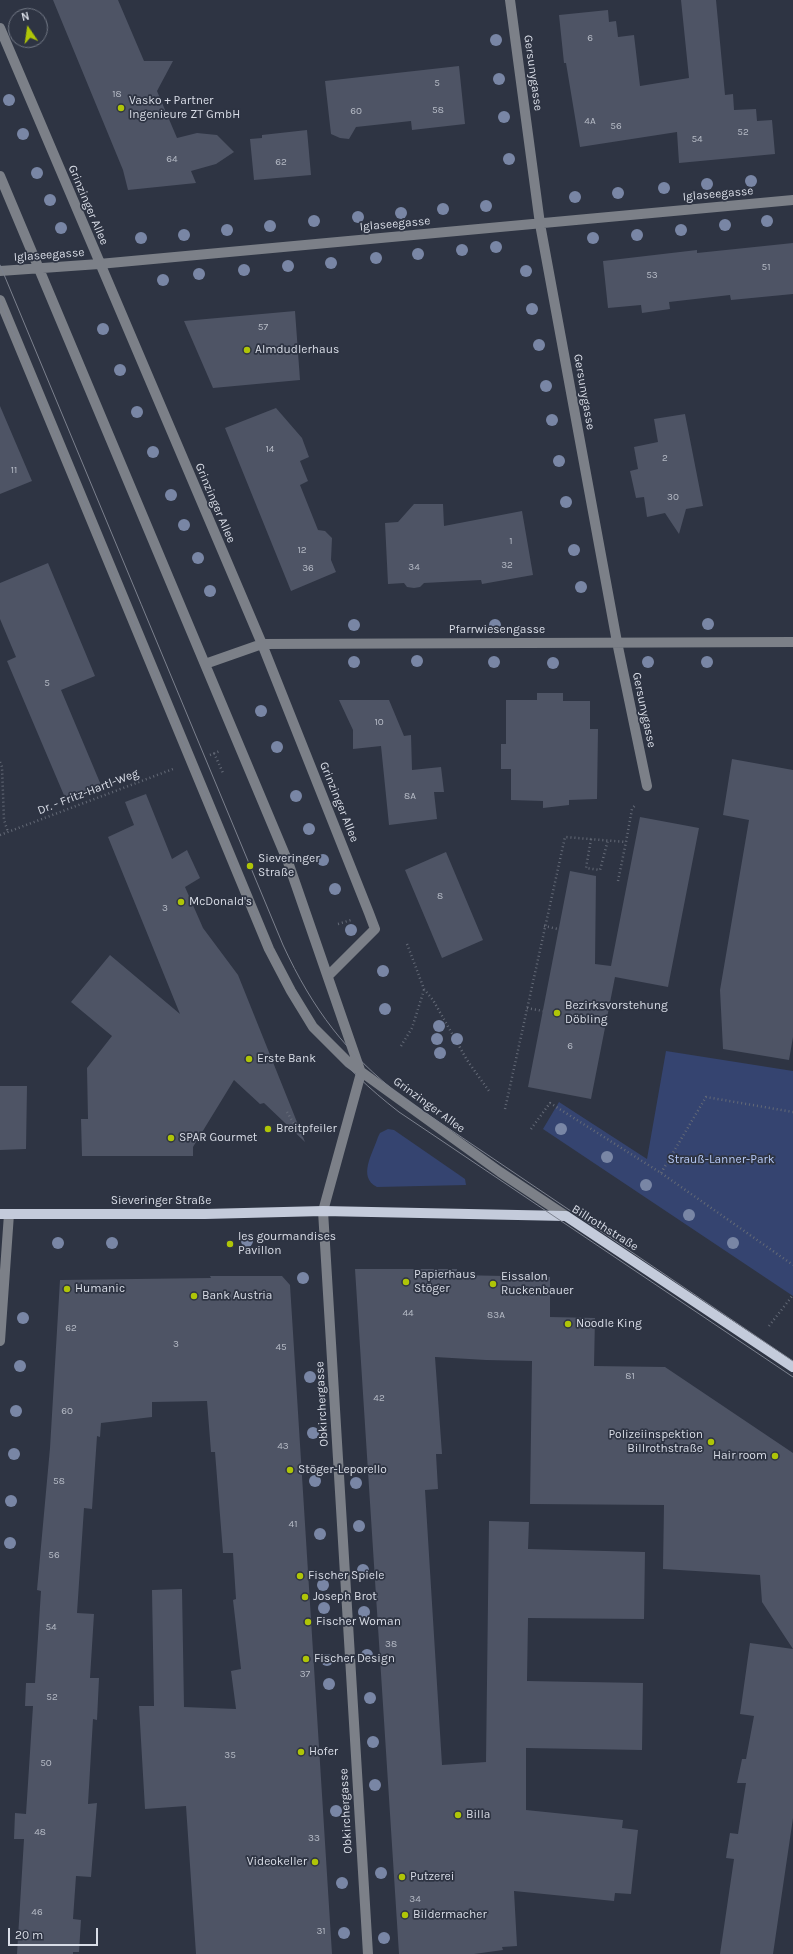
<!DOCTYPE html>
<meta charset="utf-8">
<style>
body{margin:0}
#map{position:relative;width:793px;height:1954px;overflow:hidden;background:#2e3443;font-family:Karla,sans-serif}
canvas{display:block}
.north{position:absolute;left:8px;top:8px;width:40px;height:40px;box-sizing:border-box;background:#2e3443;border:1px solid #727885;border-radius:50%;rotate:347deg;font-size:11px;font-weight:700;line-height:16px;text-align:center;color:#d9dde7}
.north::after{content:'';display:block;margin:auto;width:14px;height:18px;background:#afc507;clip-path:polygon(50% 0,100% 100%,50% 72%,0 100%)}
.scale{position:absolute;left:8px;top:1928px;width:90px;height:18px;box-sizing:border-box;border:2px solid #d9dde7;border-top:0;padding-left:5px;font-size:12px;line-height:14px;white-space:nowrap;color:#d9dde7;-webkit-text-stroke:3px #2e3443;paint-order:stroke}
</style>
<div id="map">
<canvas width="793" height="1954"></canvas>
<div class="north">N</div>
<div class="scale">20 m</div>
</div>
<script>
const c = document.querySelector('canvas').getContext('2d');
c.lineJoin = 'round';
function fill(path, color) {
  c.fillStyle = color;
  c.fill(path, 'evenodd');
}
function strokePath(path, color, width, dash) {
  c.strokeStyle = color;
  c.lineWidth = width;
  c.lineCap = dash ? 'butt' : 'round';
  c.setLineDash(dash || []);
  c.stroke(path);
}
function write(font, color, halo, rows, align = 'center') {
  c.font = font + ' Karla,sans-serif';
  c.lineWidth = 3.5;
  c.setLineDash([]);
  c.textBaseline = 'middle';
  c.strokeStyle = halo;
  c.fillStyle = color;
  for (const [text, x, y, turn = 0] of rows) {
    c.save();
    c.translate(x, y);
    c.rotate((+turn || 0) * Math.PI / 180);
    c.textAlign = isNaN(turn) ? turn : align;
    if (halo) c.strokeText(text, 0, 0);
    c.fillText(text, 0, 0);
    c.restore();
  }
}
const green = new Path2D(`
 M666,1051l127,20v225l-250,-167 16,-27 88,57z
 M388,1129l6,1 71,49 1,6 -89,2c-20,-10 -4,-34 1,-50l2,-4z`);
const building = new Path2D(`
 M53,0h65l26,61h29l-16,30 20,47 20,-5 20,2 17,17 -18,12 -25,7 5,12 -68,7 -5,-20z
 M681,0h35l9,95 8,-1 1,16 22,-1 1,12 15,-1 3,34 -96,9 -2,-31 -97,15 -14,-84h-2l-5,-48 49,-5 1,12 7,-1 2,16 16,-2 6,51 49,-8z
 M459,66l6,58 -53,6 -1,-9 -55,6 -7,12 -9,-1 -9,-4 -6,-53z
 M307,130l4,45 -57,5 -4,-41 12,-1v-3z
 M793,243v51l-62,6 -1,-5 -61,7 1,7 -28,4 -1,-8 -33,3 -5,-47 94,-11v3z
 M295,311l5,69 -87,8 -29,-67z
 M0,406l32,75 -32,13z
 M276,408l26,30 7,19 -9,4 8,20 -8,4 18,45 7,1 7,7 -1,22 5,12 -45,19 -66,-163z
 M685,414l18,92 -17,3 -7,25 -14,-21 -18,4 -3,-20 -8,1 -6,-27 8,-2 -4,-22 24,-5 -4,-23z
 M414,504h29l1,22 78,-15 11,64 -51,9 -1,-4 -57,3 -4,4 -6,1 -7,-1 -3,-4 -16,1 -3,-61 13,-1z
 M48,563l47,113 -34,14 40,95 -35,15 -59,-139 9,-4 -16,-38v-36z
 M537,693h26v8h27v28h8l-1,70 -28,1v5l-26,3v-7l-32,-1v-31h-10v-25h5v-44h31z
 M339,700h50l15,36 7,-1 1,35 29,-3 3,25h-10l3,27 -48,6 -8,-79 -28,3v-19z
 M732,759l61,11v267l-4,23 -66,-11 -3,-59 29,-170 -26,-5z
 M146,794l26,65 15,-9 13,28 -15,9 18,41 35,47 67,167 -41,-39 -4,1 -26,-24 -41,67v9h-111l-1,-37h7l-1,-51 25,-32 -41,-34 39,-47 70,59 -72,-177 26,-12 -9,-23z
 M640,817l59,11 -31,159 -53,-10 -24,122 -63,-12 42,-216 26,5 -1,88 16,2z
 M446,852l37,88 -41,18 -37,-88z
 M0,1086h27l-1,63 -26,1z
 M355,1269h102v6l93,2v40l45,1 -1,48 71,1 128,86v196l-31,-47 -2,-27 -97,-6 1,-64 -134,-1 2,-143 -46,-1 -51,-3 7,97h-6l2,35 -13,1 17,275 44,-3 3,-241 40,1 -1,27 117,3 -1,67 -116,-1 -1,63 116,2 -1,67 -116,-2v62l97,10 -1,8 16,2 -7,64 -16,-1 -1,8 -100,-10 3,55 -15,1 1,3 -29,4h-75z
 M210,1276h72l8,9 42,669h-136l-10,-148 -41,3 -6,-103h15l-2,-116 30,-1 2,118 52,2 -5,-38 10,-2 -8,-69 3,-1 -3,-46h-10l-8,-101h-4l-4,-51 -55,1v15l-51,6 -1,14 -3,-1 -5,73 -8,-1 -7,105 17,1 -4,64h9l-2,42 -4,-1 -5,85 9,-1 -6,74 -15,-1 -3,43 8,1 -2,32h-6v2h-56l7,-115h-10l1,-26 11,1 7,-108h-8l1,-23h9l6,-92 -4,-1 13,-142 10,-168 151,-2z
 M750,1643l43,6v169l-20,136h-53l14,-95 -8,-1 4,-25 8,1 8,-51h-9l5,-24h4l8,-43 -14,-2z`);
const path = new Path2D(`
 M214,753l9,20
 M210,755l10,-4
 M0,762l2,5 2,53 4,12
 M0,835l173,-66
 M591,839l-5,29 14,2 8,-30
 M618,881l8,-39
 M338,924l13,-4
 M544,926l14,3
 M407,944l17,45 9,11 34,60 22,31
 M527,1008l16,3
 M401,1046l11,-18 12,-38
 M505,1109l60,-272 61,5 6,-33 4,-5
 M287,1112l10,17
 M531,1129l19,-26 111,70 132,92
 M661,1173l45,-76 87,15
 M769,1326l24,-31`);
const minor = new Path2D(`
 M510,0l30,224 77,418 30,144
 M0,28l262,616 107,269 6,16 -47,47
 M0,176l288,686 73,211
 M0,271l99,-7 694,-64
 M0,300l269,649 22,42 22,36 36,36 151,109 66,44
 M205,664l57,-20 531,-2
 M361,1073l-38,138 45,743
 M0,1341l9,-127`);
const major = new Path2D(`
 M0,1214h205l118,-3 243,5 227,151`);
const tram = new Path2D(`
 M0,265l283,680c30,65 63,108 119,152l391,264
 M0,300l269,649c33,69 69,116 130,163l394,265`);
const trees = [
 [496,40],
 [499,79],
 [9,100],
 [504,117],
 [23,134],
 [509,159],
 [37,173],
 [751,181],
 [707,184],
 [664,188],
 [618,193],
 [575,197],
 [50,200],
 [486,206],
 [443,209],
 [401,213],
 [358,217],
 [314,221],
 [767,221],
 [725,225],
 [270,226],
 [61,228],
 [227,230],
 [681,230],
 [184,235],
 [637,235],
 [141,238],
 [593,238],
 [496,247],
 [462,250],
 [418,254],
 [376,258],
 [331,263],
 [288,266],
 [244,270],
 [526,271],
 [199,274],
 [163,280],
 [532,309],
 [103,329],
 [539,345],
 [120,370],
 [546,386],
 [137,412],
 [552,420],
 [153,452],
 [559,461],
 [171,495],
 [566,502],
 [184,525],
 [574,550],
 [198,558],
 [581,587],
 [210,591],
 [708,624],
 [354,625],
 [495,625],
 [417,661],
 [354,662],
 [494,662],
 [648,662],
 [707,662],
 [553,663],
 [261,711],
 [277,747],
 [296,796],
 [309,829],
 [323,860],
 [335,889],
 [351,930],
 [383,971],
 [385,1009],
 [439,1026],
 [437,1039],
 [457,1039],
 [440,1053],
 [561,1129],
 [607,1157],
 [646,1185],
 [689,1215],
 [247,1241],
 [58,1243],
 [112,1243],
 [733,1243],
 [303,1278],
 [23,1318],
 [20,1366],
 [310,1377],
 [16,1411],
 [313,1433],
 [14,1454],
 [315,1481],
 [356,1483],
 [11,1501],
 [359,1526],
 [320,1534],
 [10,1543],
 [363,1570],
 [323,1585],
 [324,1608],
 [364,1612],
 [367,1655],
 [327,1660],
 [329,1684],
 [370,1698],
 [373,1742],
 [375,1785],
 [336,1811],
 [381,1873],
 [342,1883],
 [344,1933],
 [384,1938]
];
const markers = [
 [121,108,4,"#afc507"],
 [247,350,4,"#afc507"],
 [250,866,4,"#afc507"],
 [181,902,4,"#afc507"],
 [557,1013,4,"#afc507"],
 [249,1059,4,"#afc507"],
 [268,1129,4,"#afc507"],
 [171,1138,4,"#afc507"],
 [230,1244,4,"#afc507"],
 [406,1282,4,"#afc507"],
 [493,1284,4,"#afc507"],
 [67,1289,4,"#afc507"],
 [194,1296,4,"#afc507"],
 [568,1324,4,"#afc507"],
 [711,1442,4,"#afc507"],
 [775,1456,4,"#afc507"],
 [290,1470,4,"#afc507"],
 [300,1576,4,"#afc507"],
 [305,1597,4,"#afc507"],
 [308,1622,4,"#afc507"],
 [306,1659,4,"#afc507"],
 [301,1752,4,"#afc507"],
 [458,1815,4,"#afc507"],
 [315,1862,4,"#afc507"],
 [402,1877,4,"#afc507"],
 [405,1915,4,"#afc507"]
];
const numberNames = [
 ["6",590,38],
 ["5",437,83],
 ["18",117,94],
 ["58",438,110],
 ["60",356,111],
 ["4A",590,121],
 ["56",616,126],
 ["52",743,132],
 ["54",697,139],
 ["64",172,159],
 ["62",281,162],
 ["51",766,267],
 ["53",652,275],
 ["57",263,327],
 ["14",270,449],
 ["2",665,458],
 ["11",14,470],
 ["30",673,497],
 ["1",511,541],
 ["12",302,550],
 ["32",507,565],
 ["34",414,567],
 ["36",308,568],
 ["5",47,683],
 ["10",379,722],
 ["8A",410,796],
 ["8",440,896],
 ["3",165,908],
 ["6",570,1046],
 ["44",408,1313],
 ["83A",496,1315],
 ["62",71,1328],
 ["3",176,1344],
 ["45",281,1347],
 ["81",630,1376],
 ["42",379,1398],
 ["60",67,1411],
 ["43",283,1446],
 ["58",59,1481],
 ["41",293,1524],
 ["56",54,1555],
 ["54",51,1627],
 ["38",391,1644],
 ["37",305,1674],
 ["52",52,1697],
 ["35",230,1755],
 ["50",46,1763],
 ["48",40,1832],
 ["33",314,1838],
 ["34",415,1899],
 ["46",37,1912],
 ["31",321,1931]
];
const streetNames = [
 ["Gersunygasse",533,73,82],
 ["Iglaseegasse",718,194,-5],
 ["Grinzinger Allee",88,205,67],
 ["Iglaseegasse",395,224,-5],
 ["Iglaseegasse",49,255,-4],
 ["Gersunygasse",584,392,80],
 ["Grinzinger Allee",215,503,67],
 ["Pfarrwiesengasse",497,630],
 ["Gersunygasse",644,710,78],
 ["Dr. - Fritz-Hartl-Weg",88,792,-21],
 ["Grinzinger Allee",339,802,68],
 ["Grinzinger Allee",429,1105,36],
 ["Sieveringer Straße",161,1201],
 ["Billrothstraße",605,1228,32],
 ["Obkirchergasse",322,1404,-93],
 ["Obkirchergasse",346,1811,-93]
];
const poiNames = [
 ["Vasko + Partner",129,101],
 ["Ingenieure ZT GmbH",129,115],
 ["Almdudlerhaus",255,350],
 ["Sieveringer",258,859],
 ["Straße",258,873],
 ["McDonald's",189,902],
 ["Bezirksvorstehung",565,1006],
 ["Döbling",565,1020],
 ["Erste Bank",257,1059],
 ["Breitpfeiler",276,1129],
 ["SPAR Gourmet",179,1138],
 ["les gourmandises",238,1237],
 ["Pavillon",238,1251],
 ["Papierhaus",414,1275],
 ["Stöger",414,1289],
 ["Eissalon",501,1277],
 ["Ruckenbauer",501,1291],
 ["Humanic",75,1289],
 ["Bank Austria",202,1296],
 ["Noodle King",576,1324],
 ["Polizeiinspektion",703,1435,"right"],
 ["Billrothstraße",703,1449,"right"],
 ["Hair room",767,1456,"right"],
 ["Stöger-Leporello",298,1470],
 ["Fischer Spiele",308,1576],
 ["Joseph Brot",313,1597],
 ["Fischer Woman",316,1622],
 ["Fischer Design",314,1659],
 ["Hofer",309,1752],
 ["Billa",466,1815],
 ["Videokeller",307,1862,"right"],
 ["Putzerei",410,1877],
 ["Bildermacher",413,1915]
];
const parkNames = [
 ["Strauß-Lanner-Park",721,1160]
];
fill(green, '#354470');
fill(building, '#4e5465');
strokePath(path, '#646a77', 2.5, [1, 3]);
strokePath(minor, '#7c8088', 10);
strokePath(major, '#c4cbdb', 10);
strokePath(tram, '#7c818e', 1);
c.fillStyle = '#7986a5';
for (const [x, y] of trees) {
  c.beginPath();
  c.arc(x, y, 6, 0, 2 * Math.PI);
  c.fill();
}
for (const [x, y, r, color] of markers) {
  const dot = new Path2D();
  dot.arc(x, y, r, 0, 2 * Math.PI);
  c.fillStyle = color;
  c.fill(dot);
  strokePath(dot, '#2e3443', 1.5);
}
write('10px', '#b6bbc6', null, numberNames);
write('12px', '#d9dde7', '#2e3443', streetNames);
write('12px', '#d9dde7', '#2e3443', poiNames, 'left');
write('12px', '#b6c9f6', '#2e3443', parkNames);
</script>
